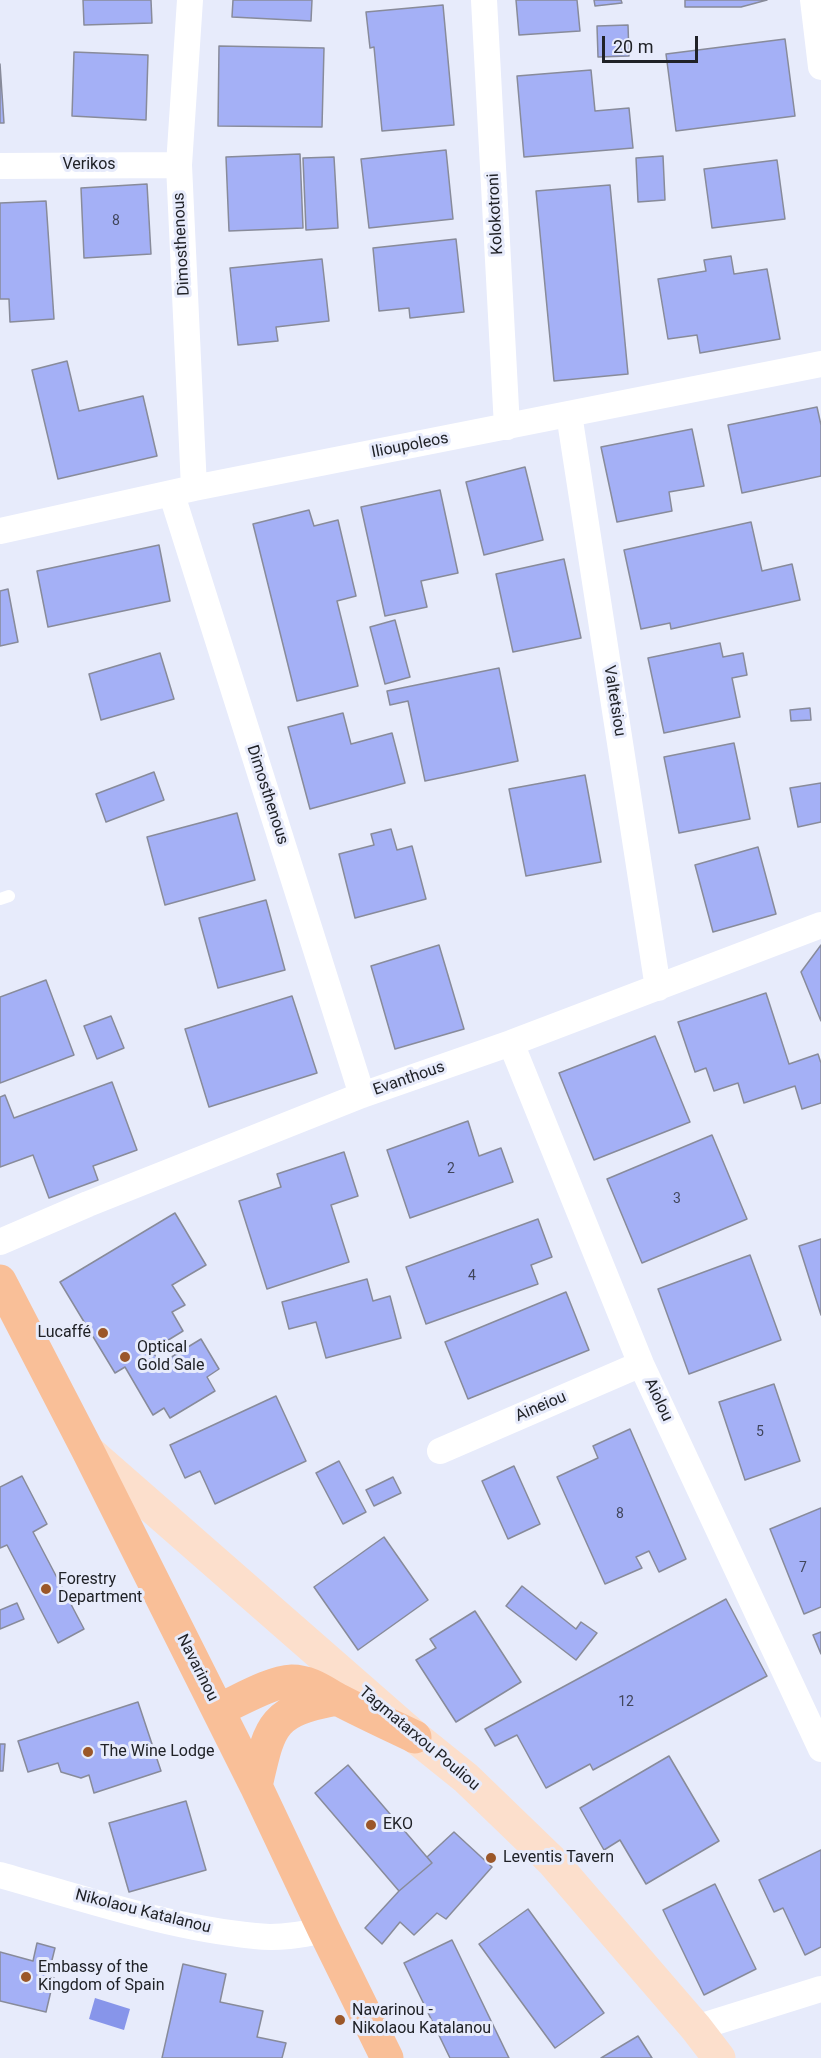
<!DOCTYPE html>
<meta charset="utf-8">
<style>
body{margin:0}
#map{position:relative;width:821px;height:2058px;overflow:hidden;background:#e7ebfb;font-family:Roboto,sans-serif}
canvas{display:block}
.scale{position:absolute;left:602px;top:36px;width:96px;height:27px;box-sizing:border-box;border:3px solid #202227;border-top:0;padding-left:8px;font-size:18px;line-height:21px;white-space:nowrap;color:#202227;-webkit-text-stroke:4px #e7ebfb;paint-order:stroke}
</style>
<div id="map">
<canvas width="821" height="2058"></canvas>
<div class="scale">20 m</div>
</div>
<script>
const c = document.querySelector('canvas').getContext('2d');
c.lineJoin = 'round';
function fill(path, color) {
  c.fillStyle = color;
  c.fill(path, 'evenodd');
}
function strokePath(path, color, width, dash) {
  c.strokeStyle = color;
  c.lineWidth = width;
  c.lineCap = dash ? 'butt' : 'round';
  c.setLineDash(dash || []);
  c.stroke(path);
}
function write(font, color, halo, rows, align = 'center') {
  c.font = font + ' Roboto,sans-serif';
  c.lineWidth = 6;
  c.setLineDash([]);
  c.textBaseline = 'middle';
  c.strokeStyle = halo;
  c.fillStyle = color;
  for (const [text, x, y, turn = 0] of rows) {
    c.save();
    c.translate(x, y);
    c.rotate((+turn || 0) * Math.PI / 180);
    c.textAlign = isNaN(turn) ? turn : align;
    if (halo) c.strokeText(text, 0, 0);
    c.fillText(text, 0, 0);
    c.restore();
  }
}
const water = new Path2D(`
 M95,1998l35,11 -6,21 -35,-11z`);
const building = new Path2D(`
 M83,0h68l1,23 -68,2z
 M233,0h79l-1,21 -79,-4z
 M516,0h61l3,31 -61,4z
 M594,0h27l1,3 -27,3z
 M685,0h82l-26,7h-56z
 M443,5l11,120 -72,6 -8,-84 -4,1 -4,-36z
 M628,25l1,31 -31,1 -1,-31z
 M785,39l10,77 -119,15 -10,-77z
 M219,46l105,2 -2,79 -104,-1z
 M74,52l74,3 -2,65 -74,-4z
 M0,64l4,59h-4z
 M591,70l4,41 34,-3 4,40 -109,9 -7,-81z
 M446,150l7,69 -84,9 -8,-69z
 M300,154l3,74 -74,3 -3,-74z
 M663,156l2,44 -27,2 -2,-44z
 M334,157l4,71 -32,2 -3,-72z
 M777,160l8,59 -73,9 -8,-59z
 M147,184l4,70 -67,4 -3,-70z
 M610,185l18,189 -74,7 -18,-190z
 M46,201l8,118 -44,3 -1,-23h-9v-96z
 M456,239l8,73 -54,6 -1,-10 -30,3 -6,-63z
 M731,256l3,18 33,-5 13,70 -80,14 -3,-18 -29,4 -10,-60 48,-8 -2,-11z
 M322,259l7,62 -53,6 2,14 -40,4 -8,-77z
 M67,361l12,50 64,-15 14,60 -99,23 -26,-109z
 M817,407l4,18v51l-79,17 -14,-68z
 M692,429l12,57 -35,6 3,19 -55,11 -16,-75z
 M525,467l18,73 -59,15 -18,-73z
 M440,490l18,83 -37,8 6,26 -42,9 -24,-109z
 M309,510l5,16 24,-6 18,76 -19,5 21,85 -61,15 -44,-177z
 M751,522l11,49 30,-7 8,36 -129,29 -1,-6 -29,6 -17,-79z
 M159,545l11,56 -122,26 -11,-56z
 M564,559l17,79 -68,14 -17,-78z
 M8,589l10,53 -18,4v-55z
 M395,620l15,57 -25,7 -15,-57z
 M720,643l3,14 20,-4 4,22 -15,3 8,39 -76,16 -16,-75z
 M160,653l14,46 -73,21 -12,-46z
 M499,668l19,93 -93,20 -17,-80 -18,4 -3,-14z
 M810,708l1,12 -20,1 -1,-11z
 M343,713l8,31 41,-11 13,50 -95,26 -22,-82z
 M734,743l16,76 -71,14 -15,-76z
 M154,772l10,28 -58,22 -10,-28z
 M585,775l16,87 -75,14 -17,-87z
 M821,783v39l-23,5 -8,-39z
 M237,813l18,67 -90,25 -18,-68z
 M391,829l6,21 15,-4 14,53 -71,19 -16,-64 35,-9 -3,-11z
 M758,847l18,67 -63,18 -18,-67z
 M266,900l19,70 -67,18 -19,-70z
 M439,945l25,84 -69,20 -24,-83z
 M821,945v76l-20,-49z
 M46,980l28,75 -74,28v-86z
 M766,993l23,71 29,-10 3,9v40l-19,6 -7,-23 -51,17 -6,-20 -24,8 -8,-23 -11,4 -17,-50z
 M292,996l25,77 -108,34 -24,-78z
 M111,1016l13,32 -27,11 -13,-33z
 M655,1036l35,86 -96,38 -35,-87z
 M112,1082l25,68 -44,16 5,14 -49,18 -16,-43 -33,12v-70l5,-2 9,23z
 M468,1121l11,35 22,-8 12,34 -103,36 -23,-68z
 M712,1135l35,84 -105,44 -35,-84z
 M344,1152l14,44 -27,9 18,57 -82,27 -28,-88 42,-14 -4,-13z
 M175,1213l31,52 -34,20 13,20 -13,7 11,19 -31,19 8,14 41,-25 18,30 -12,8 8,14 -45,27 -6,-10 -11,7 -28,-48 -10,6 -55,-91z
 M538,1219l14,38 -21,8 7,19 -112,40 -20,-57z
 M821,1239v76l-22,-69z
 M750,1255l31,85 -92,34 -31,-85z
 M367,1279l6,22 17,-5 11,42 -75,20 -10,-36 -27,7 -7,-27z
 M566,1292l23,58 -121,49 -23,-57z
 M774,1384l26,77 -55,19 -26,-78z
 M276,1396l30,65 -91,43 -15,-33 -15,7 -15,-33z
 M630,1429l56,130 -27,13 -10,-21 -13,6 6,11 -37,16 -48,-107 41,-19 -5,-12z
 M339,1461l27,51 -23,12 -27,-51z
 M514,1466l26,58 -32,15 -26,-58z
 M22,1476l25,48 -14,8 51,97 -26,14 -51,-98 -7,3v-61z
 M393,1477l8,16 -27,13 -8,-16z
 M821,1508v99l-17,7 -34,-85z
 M384,1537l44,63 -70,50 -44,-63z
 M522,1586l54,43 5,-7 16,11 -21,27 -70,-54z
 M726,1599l41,77 -174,94 -3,-6 -44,24 -29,-53 -22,11 -10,-17z
 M17,1603l7,16 -24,10v-19z
 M475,1611l46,71 -65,40 -40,-62 20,-12 -6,-9z
 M821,1632v22l-8,-19z
 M138,1702l23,69 -67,22 -5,-18 -8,3 -20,-6 -3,-9 -30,9 -10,-31z
 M0,1744h5l-2,27h-3z
 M669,1756l50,85 -73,43 -26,-44 -16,10 -24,-42z
 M348,1765l84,98 -33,28 -84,-98z
 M186,1801l20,69 -77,22 -20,-69z
 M454,1832l38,35 -46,52 -9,-6 -23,22 -14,-13 -18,22 -17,-16 34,-37 33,-28 -5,-6z
 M821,1850v97l-16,8 -22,-47 -9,4 -15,-32z
 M715,1884l41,85 -52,26 -41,-85z
 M528,1909l76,104 -49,35 -76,-104z
 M452,1940l57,118h-59l-46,-95z
 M37,1943l18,5 -7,28 6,2 -8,34 -46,-11v-49l33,9z
 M183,1964l43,10 -6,28 43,9 -6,26 29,6 -4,15h-120z
 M638,2036l14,22h-51z`);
const lane = new Path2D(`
 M0,899l9,-3`);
const street = new Path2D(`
 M190,0l-11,165 15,323
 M484,0l23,427
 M813,0l8,67
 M0,166l179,-1
 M569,414l89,574
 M172,495l190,600
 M0,531l194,-43 627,-124
 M511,1043l130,321 180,385
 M0,1242l88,-38 274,-109 149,-52 310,-118
 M440,1451l201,-87
 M0,1875c82,23 170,53 255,61 23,3 46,-1 69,-6
 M696,2028l125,-39`);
const secondary = new Path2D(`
 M88,1451l327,286 51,41 87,84 143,166 23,30`);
const primary = new Path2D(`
 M0,1281l88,170 168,335 68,144 63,128
 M218,1710c21,-9 52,-28 74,-29 18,0 32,11 47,19 25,13 51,25 76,37
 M256,1786c14,-61 15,-75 81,-87`);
const markers = [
 [103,1333,6,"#9b5729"],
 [125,1357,6,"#9b5729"],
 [46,1589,6,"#9b5729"],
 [88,1752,6,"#9b5729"],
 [371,1825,6,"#9b5729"],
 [491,1858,6,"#9b5729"],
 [26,1977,6,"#9b5729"],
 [340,2020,6,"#9b5729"]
];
const numberNames = [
 ["8",116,221],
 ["2",451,1169],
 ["3",677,1199],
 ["4",472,1276],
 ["5",760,1432],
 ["8",620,1514],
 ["7",803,1568],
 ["12",626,1702]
];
const streetNames = [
 ["Verikos",89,165],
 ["Kolokotroni",496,214,-93],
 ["Dimosthenous",182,244,-93],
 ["Ilioupoleos",410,446,-11],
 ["Valtetsiou",614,701,81],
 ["Dimosthenous",267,795,72],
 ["Evanthous",409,1079,-19],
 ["Aiolou",658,1400,65],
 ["Aineiou",541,1407,-23],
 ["Navarinou",197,1668,63],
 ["Tagmatarxou Pouliou",419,1739,40],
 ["Nikolaou Katalanou",143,1912,14]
];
const poiNames = [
 ["Lucaffé",91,1333,"right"],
 ["Optical",137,1348],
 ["Gold Sale",137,1366],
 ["Forestry",58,1580],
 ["Department",58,1598],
 ["The Wine Lodge",100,1752],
 ["EKO",383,1825],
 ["Leventis Tavern",503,1858],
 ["Embassy of the",38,1968],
 ["Kingdom of Spain",38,1986],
 ["Navarinou -",352,2011],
 ["Nikolaou Katalanou",352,2029]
];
fill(water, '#8795ea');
fill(building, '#a4b0f6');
strokePath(building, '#888b9a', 1.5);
strokePath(lane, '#fff', 12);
strokePath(street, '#fff', 26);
strokePath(secondary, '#fcdfcc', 33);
strokePath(primary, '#f9bf98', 33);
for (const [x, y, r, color] of markers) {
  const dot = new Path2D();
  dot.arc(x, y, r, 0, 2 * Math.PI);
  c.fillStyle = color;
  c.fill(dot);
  strokePath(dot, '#e7ebfb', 2);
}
write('14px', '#41465b', null, numberNames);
write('16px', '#202227', '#e7ebfb', streetNames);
write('16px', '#202227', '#e7ebfb', poiNames, 'left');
</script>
